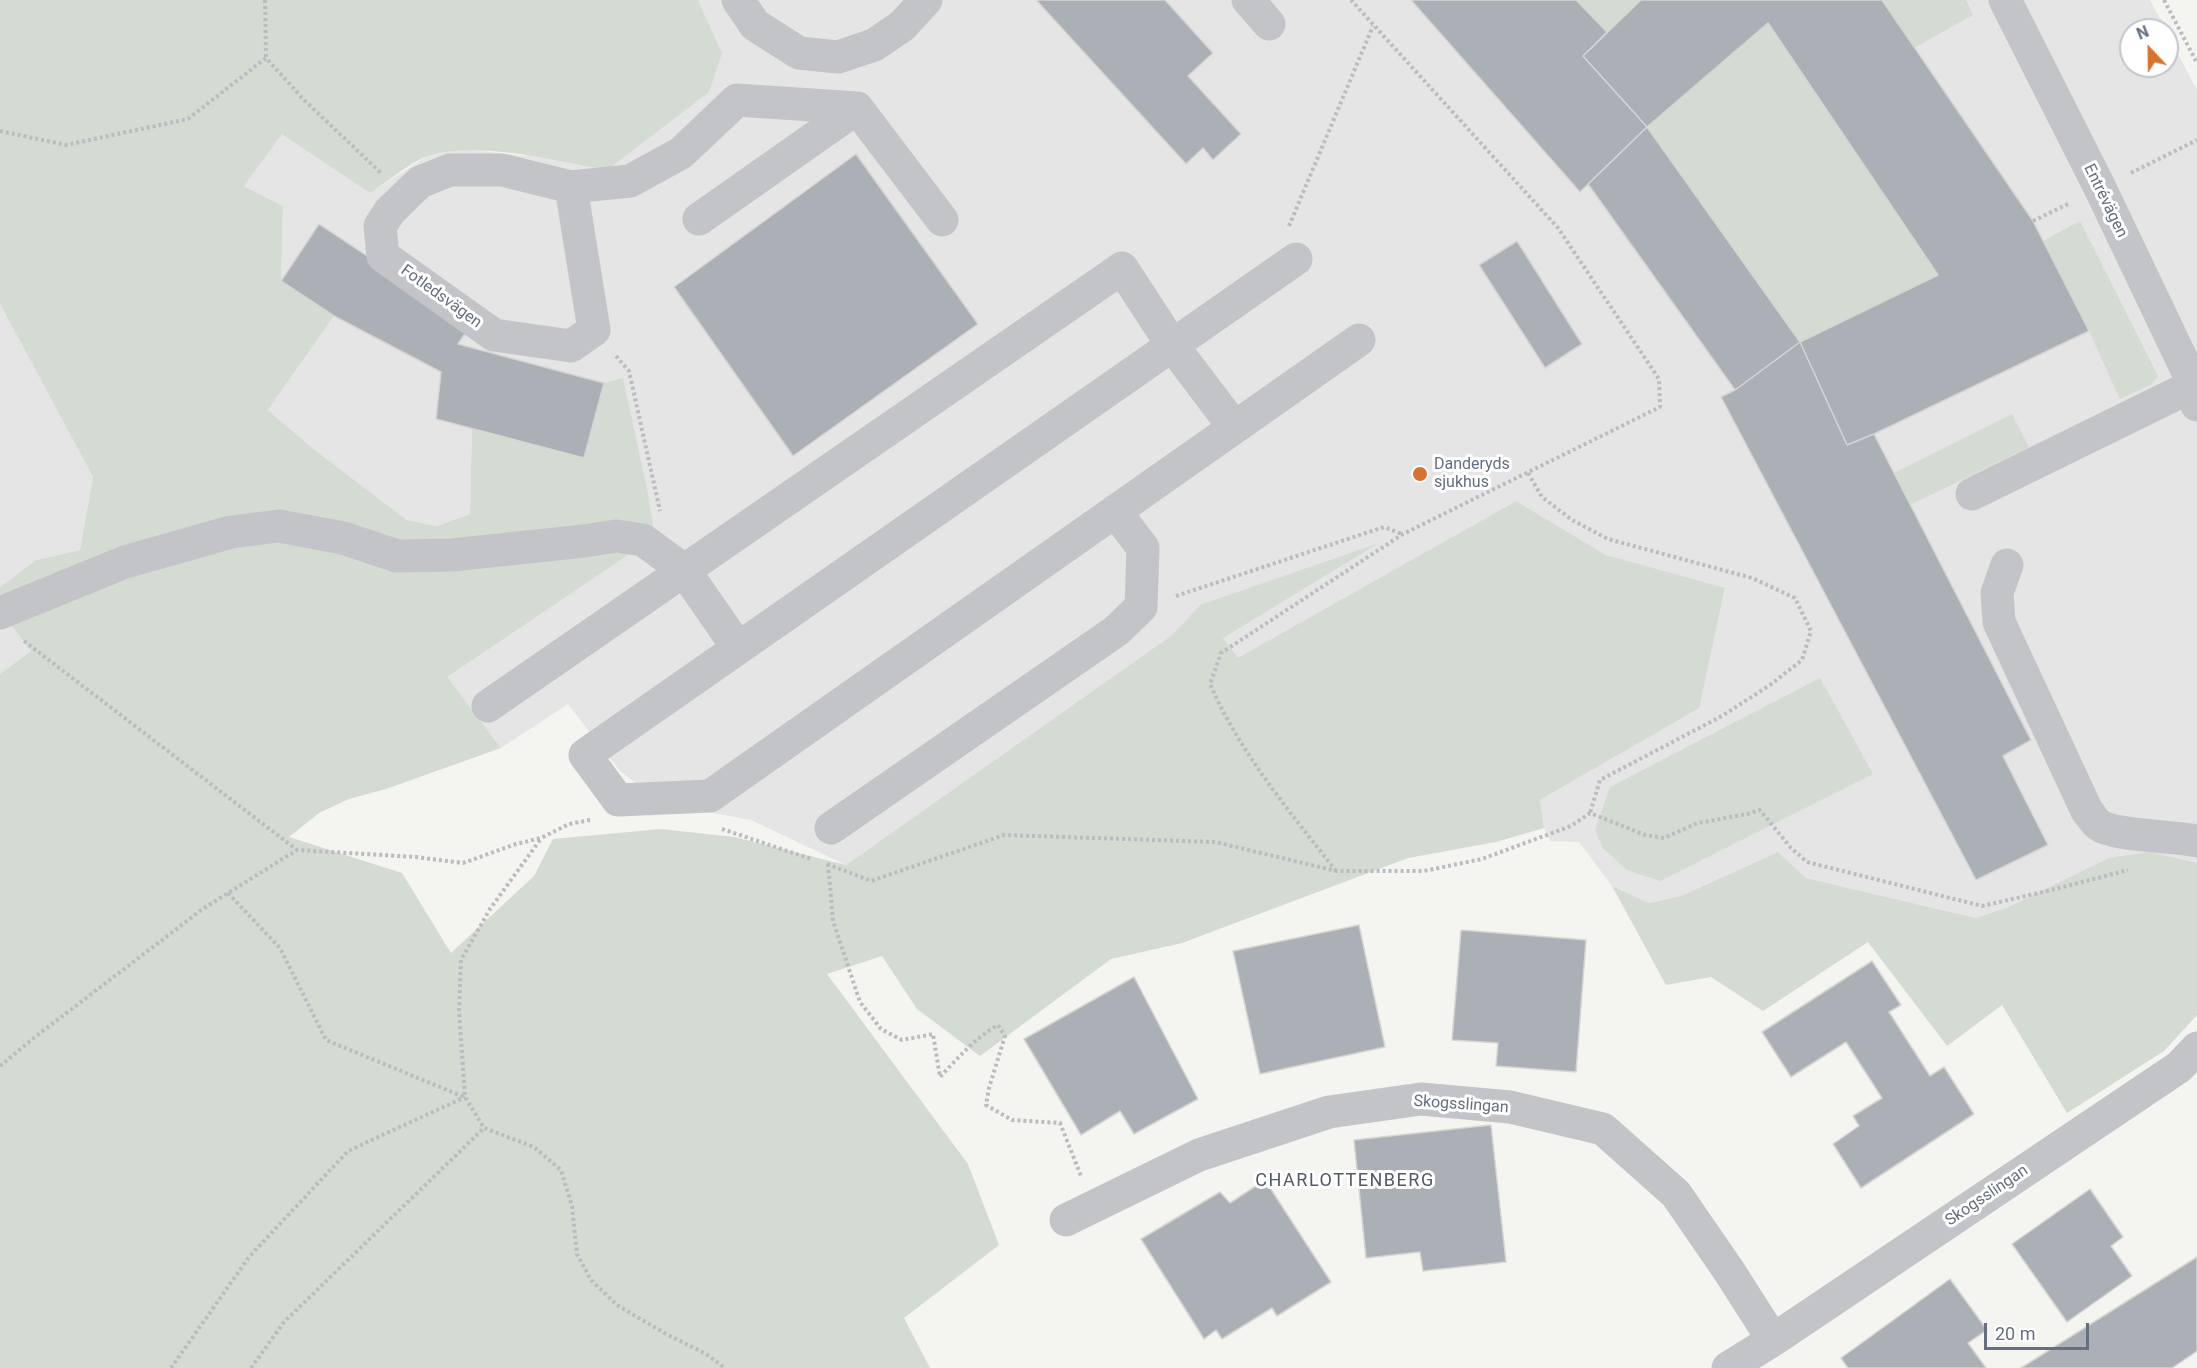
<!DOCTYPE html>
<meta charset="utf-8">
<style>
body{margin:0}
#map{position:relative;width:2197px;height:1368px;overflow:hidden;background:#f4f4f0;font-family:Roboto,sans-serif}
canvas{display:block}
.north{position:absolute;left:2119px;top:18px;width:60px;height:60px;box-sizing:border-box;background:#fff;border:2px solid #c1c5cc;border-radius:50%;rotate:338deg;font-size:16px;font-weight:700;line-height:24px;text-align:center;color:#656f80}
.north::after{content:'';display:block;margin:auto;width:21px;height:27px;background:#d8722d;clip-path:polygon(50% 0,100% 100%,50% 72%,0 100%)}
.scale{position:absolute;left:1984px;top:1323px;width:105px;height:27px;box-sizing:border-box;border:3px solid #656f80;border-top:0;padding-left:8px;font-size:18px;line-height:21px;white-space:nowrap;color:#656f80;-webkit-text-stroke:4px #fff;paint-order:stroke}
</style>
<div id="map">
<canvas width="2197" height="1368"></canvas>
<div class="north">N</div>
<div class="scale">20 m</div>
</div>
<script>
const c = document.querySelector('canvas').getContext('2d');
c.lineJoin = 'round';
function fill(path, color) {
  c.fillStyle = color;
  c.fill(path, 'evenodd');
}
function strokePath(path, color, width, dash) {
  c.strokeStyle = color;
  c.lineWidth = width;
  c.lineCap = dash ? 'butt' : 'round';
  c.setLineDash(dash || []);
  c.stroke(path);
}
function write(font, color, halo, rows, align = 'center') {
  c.font = font + ' Roboto,sans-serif';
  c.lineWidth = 6;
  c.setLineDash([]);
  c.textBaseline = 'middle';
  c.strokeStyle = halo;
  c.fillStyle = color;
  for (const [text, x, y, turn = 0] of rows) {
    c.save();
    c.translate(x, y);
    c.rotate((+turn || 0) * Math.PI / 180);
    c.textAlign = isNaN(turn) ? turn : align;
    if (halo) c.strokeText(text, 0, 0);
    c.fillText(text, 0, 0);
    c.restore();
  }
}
const built = new Path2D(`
 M698,0h1452l16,30h-35v36h36v-33l30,57v773l-16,-3 -205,58 -170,-40 -28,-26 -97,44 -32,7 -37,-17 -33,-44 -29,-1 -6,-13 -4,-28 158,-92 27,-119 -119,-34 -90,-54 -278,158 -38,-54 -28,30 -326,230 -95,-45 -90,-17 -41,-32 -52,-67 -67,44 -55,-71 209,-140 -32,-158 -19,4 -20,75 -112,-29 -2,85 -33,12 -30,-6 -96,-73 -43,-37 66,-94 -53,-35 2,-75 -39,-20 38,-53 88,60 57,-37 36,-7 63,7 196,-103z
 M0,304l93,173 -13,73 -44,10 -36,27z
 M0,611l31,40 -31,23z`);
const green = new Path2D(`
 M0,0h698l24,53 -13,39 -102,78c-51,-9 -129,-30 -179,-14 -14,4 -44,28 -58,37l-88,-59 -38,52 39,20 -2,75 53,35 -66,94 43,37 96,73 30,6 33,-12 2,-86 112,30 20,-75 19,-5 24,111 8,48 -208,140 54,71 -115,41 -37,10 -30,14 -30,24 113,36 49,80 83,-77 19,-37 108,-10 73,8 112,28 326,-230 28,-30 179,-62 -156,95 15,20 278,-157 90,54 119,33 -26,120 -159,92 4,28 -48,14 -88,16 -226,85 -71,16 -131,97 -63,-47 -35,-53 -55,18 141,190 31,81 -95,73 26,50h-930v-694l31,-23 -31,-40v-24l36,-27 44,-10 13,-73 -93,-173z
 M1576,0h65l-34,32z
 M1882,0h84l7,15 -59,33z
 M1768,23l170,252 -138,67 -153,-215z
 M2080,221l78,155 -6,8 -32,15 -31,-68 -46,-90z
 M2012,414l17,33 -119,58 -16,-32z
 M1820,678l53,96 -213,107 -33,-11 -25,-23 -7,-17 15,-43z
 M1778,852l28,26 170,40 31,-10 102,-50 40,-6 48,11v152l-33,36 -97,62 -65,-108 -55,41 -79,-104 -105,69 -52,-34 -45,8 -54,-99 37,17 32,-7z`);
const building = new Path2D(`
 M1039,0h126l48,53 -25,23 53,58 -28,26 -10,-12 -17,16 -149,-163z
 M1411,0h165l31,32 -24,24 64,71 -67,65z
 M1641,0h241l151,221 56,110 -215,103 -27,11 -47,-103 138,-67 -170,-252 -121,104 -64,-71z
 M1647,127l153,215 -65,48 -147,-206z
 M856,154l122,170 -185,132 -119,-169z
 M319,224l152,101 -13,19 146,39 -20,75 -148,-39 5,-47 -107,-56 -53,-35z
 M1517,241l65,103 -37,24 -66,-103z
 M1800,342l47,103 27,-11 157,306 -28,16 45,89 -72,35 -255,-483 14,-7z
 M1359,925l26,122 -125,27 -27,-123z
 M1461,930l125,10 -10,132 -80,-6 2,-23 -46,-3z
 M1872,961l29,44 -12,7 41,64 14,-9 30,47 -113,74 -28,-44 26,-18 -6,-10 29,-18 -36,-56 -55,35 -29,-45z
 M1134,977l64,122 -64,35 -14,-23 -39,24 -57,-96z
 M1491,1125l15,137 -83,9 -3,-19 -54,6 -12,-118z
 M1265,1180l66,102 -54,34 -5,-8 -50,31 -6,-9 -12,9 -63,-100 79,-47 10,11z
 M2090,1189l33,48 -12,9 21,30 -65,46 -55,-78z
 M2197,1257v94l-25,17h-151z
 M1950,1279l37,51 -19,13 18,25h-138l-7,-10z`);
const path = new Path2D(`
 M265,0l1,58
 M2164,0l33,63
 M0,131l66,14 122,-26 78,-61 38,42 77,73
 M2131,173l66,-33
 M2033,221l37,-18
 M1289,226l84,-200
 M616,356l13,15 31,140
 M1528,473l14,24 30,23 36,19 144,39 43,20 16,33 -9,29 -32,25 -48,31 -122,64 -10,33
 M1176,596l208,-69 18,7
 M24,641l273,209
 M722,829l89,30
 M540,840l-50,69 -29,51 -2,51 6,86 19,31 50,19 27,23 11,36 5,48 14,26 26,25 49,29 40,20 19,14
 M827,864l44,17 133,-46 211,7 121,29h88l58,-12 89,-33 19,-13 55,22 19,3 34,-15 49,-9 13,-4 31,38 16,14 175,44 65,-15 81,-21
 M828,864l5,57 27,81 21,27 21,11 31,-6 7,43c18,-19 35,-39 58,-52l7,11 -16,52 -3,17 26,15 48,3 21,53
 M1336,871c-46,-59 -96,-118 -126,-187l11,-31 182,-119 257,-127 -1,-28 -101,-151 -207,-228
 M228,893l52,55 46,92 138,57
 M0,1066l35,-29 169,-129 93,-58 119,7 47,6 53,-19 25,-6 28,-14 21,-4
 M171,1368l78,-111 99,-106 117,-54
 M251,1368l33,-46 200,-194`);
const minor = new Path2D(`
 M738,0l17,25 44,28 39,4 36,-12 28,-19 24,-26
 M1248,0l21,24
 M2005,0l95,188 94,197 3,20
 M571,187l23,143 -23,16 -77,-11 -111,-79 -3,-30 10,-15 30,-29 30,-12h52l69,17 59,-6 51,-28 56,-53 120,8 85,112
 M699,219l158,-111
 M1296,259l-711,496 33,45 92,-4 649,-456
 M1972,494l222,-109
 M2007,565l-10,28 2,29 88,189c4,4 7,11 12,14 15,11 75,11 98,16
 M0,613l125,-51 106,-30 48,-6 64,12 54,18 55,-1 132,-14 32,-5 27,4 41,30 54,78
 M488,706l634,-438 50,77 62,82
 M831,828l285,-197 25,-24 2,-59 -28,-37
 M1066,1220l133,-65 130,-43 92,-13 89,8 93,22 73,65 53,77 44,69 -45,28
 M1773,1340l406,-273 18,-19`);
const markers = [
 [1420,474,8,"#d8722d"]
];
const streetNames = [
 ["Entrévägen",2105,201,64],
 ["Fotledsvägen",441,297,36],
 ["Skogsslingan",1461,1105,4],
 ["Skogsslingan",1987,1196,-34]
];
const poiNames = [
 ["Danderyds",1434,465],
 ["sjukhus",1434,483]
];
const neighbourhoodNames = [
 ["CHARLOTTENBERG",1345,1181]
];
fill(built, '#e4e5e4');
fill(green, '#d4dbd2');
fill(building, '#abb0b6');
strokePath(building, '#d5d5d3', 1.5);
strokePath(path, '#bbbcbf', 4, [3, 3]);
strokePath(minor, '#c2c4c8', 33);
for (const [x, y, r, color] of markers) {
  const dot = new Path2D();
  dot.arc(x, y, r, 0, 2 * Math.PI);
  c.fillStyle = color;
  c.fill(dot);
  strokePath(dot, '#fff', 2);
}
write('16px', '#656f80', '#fff', streetNames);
write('16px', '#656f80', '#fff', poiNames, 'left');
c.letterSpacing = '1.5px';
write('18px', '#525a65', '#fff', neighbourhoodNames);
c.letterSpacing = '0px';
</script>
